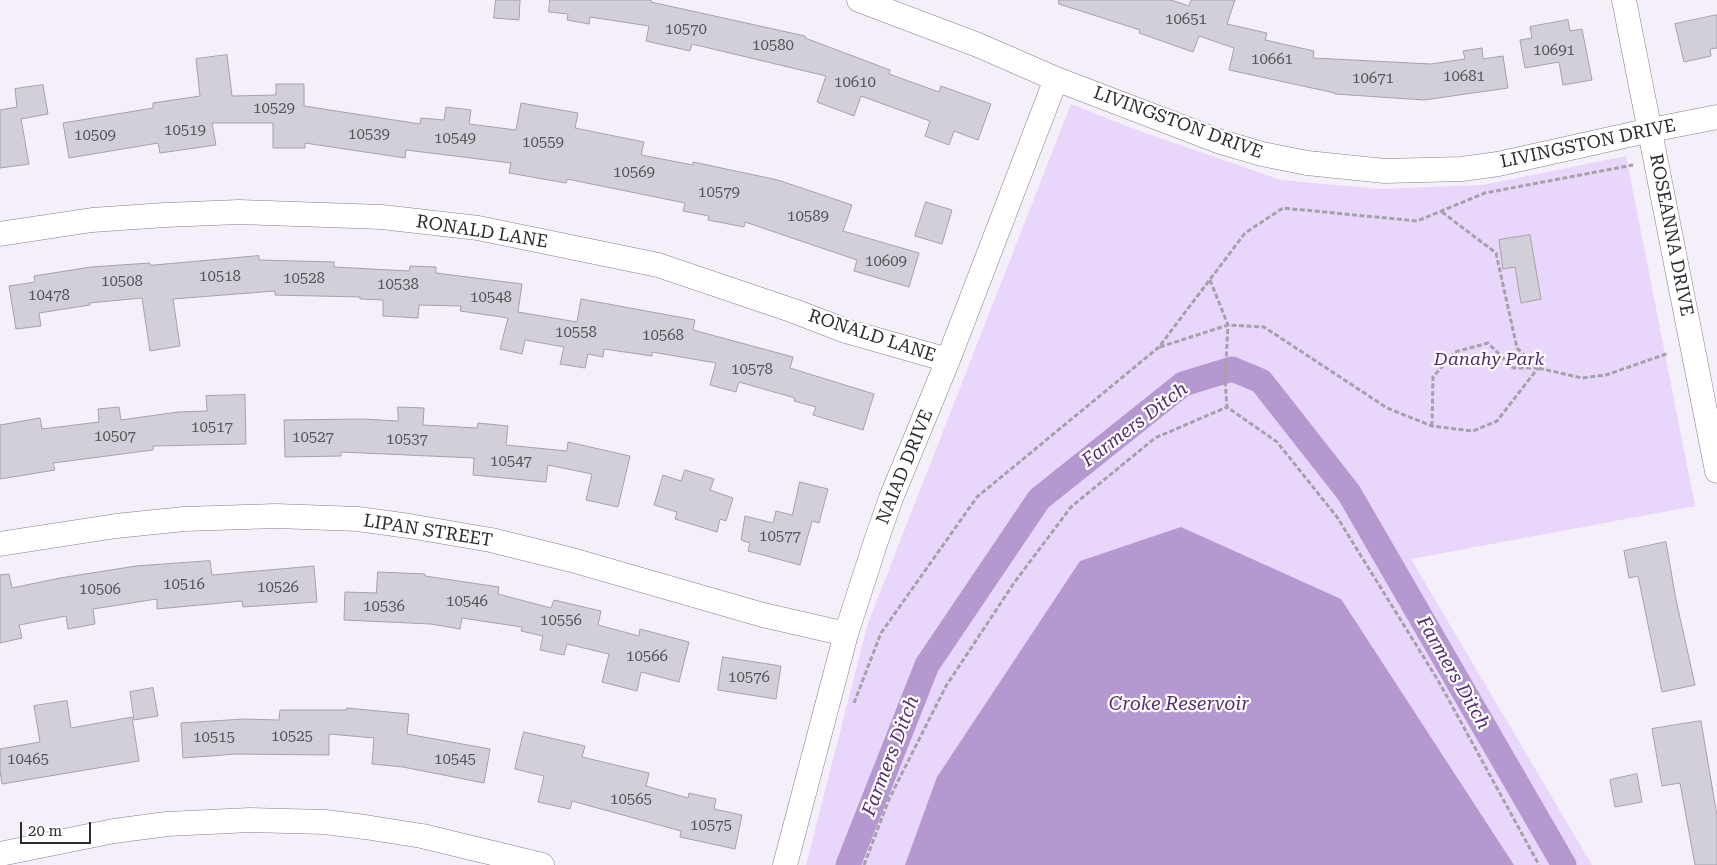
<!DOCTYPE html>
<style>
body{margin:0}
#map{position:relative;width:1717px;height:865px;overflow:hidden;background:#f4eff9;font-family:"Roboto Serif",serif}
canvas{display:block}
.scale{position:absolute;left:20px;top:822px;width:71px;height:22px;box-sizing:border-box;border:2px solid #2d2b2f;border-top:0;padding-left:6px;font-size:15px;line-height:18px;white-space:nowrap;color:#2d2b2f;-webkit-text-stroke:4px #fff;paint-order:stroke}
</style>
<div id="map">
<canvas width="1717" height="865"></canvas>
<div class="scale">20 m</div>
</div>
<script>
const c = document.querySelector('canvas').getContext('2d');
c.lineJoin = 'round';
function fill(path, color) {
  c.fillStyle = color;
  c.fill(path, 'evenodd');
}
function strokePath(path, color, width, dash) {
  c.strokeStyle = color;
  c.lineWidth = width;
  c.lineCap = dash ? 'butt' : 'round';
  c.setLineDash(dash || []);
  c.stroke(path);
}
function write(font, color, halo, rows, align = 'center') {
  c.font = font + ' "Roboto Serif",serif';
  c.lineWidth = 4.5;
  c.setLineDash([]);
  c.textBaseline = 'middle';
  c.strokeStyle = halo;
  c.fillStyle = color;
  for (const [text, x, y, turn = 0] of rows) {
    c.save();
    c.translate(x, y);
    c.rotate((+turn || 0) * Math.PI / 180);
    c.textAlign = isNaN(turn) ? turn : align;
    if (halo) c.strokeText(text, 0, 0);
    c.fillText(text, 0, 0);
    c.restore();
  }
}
const green = new Path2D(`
 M1071,104l71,28 139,48 98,9 104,-4 143,-29 69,350 -284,53 181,306h-786l62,-242z`);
const water = new Path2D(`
 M1181,527l160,72 173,266h-609l32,-88 143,-216z`);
const canal = new Path2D(`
 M848,865l79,-200 112,-166 144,-115 49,-15 29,12 88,112 215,372`);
const building = new Path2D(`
 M496,0h24l-1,20 -25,-2z
 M550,0h101v2l154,34v2l85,32 -1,4 50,18 2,-6 50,18 -13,36 -24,-9 -5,14 -24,-9 5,-15 -69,-25 -7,20 -37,-14 9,-26 -134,-32 -2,7 -44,-10 3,-15 -59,-9 -1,7 -22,-4 1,-6 -19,-2z
 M1059,0h112l18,6 2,-6h44l-8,24 40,9 -2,7 49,11 -1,7 118,6 34,-5 -2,-8 19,-3 1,11 20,-3 5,32 -84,12 -89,-6v-1l-106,-23 5,-22 -35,-12 -6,16 -54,-19 1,-3 -81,-26z
 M1717,15v33l-7,1 1,7 -27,6 -9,-38z
 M1568,20l2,11 12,-2 10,51 -29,5 -4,-23 -34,6 -5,-28 12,-2 -2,-11z
 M227,55l5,41 44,-1v-11h28v22l116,18 1,-6 23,2 2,-13 25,3 -2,14 47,6 5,-27 57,10 -3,15 69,14 -3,13 52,10v-3l85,18 74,25 -9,26 76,22 -10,34 -55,-16 3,-11 -112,-38 -1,5 -36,-7 1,-4 -26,-5 2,-8 -118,-24 -1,4 -57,-10 2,-10 -105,-13 -1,8 -100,-15v5h-32v-25h-61l4,22 -56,8 -2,-10 -89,15 -6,-35 90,-15v-5l47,-7 -4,-37z
 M43,85l5,29 -27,5 8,45 -29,4v-58l17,-3 -2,-18z
 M926,202l26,8 -10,34 -27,-8z
 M1530,235l11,64 -20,4 -6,-36 -12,2 -4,-29z
 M259,256v4l75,2v5l75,4 1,-5 26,1v6l86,11 -4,28 59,10 4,-23 114,21 -2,10 100,27 -3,11 84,26 -11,36 -50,-15 3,-8 -22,-6 1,-3 -56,-16 -3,10 -26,-7 6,-22 -64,-11v4l-48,-7 -1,8 -15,-3 -3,14 -25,-4 4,-17 -39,-7 -3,14 -22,-5 8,-31 -48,-7 1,-5 -42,-1 -1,13 -35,-2v-16l-23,-1v-2l-85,-2v-4l-102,8 7,47 -30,5 -8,-53 -53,5 1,2 -51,8 2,13 -25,3 -7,-43 26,-4 -1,-6 57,-9 59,-4v2z
 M245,395l1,49 -93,2v4l-100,13 2,7 -55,9v-54l40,-7 2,11 57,-7 -1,-13 21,-2 2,13 57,-8 29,-1 -1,-15z
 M398,407l26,1 -1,17 54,3 1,-5 30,3 -2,19 61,6 1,-9 62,14 -12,51 -32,-7 6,-26 -44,-9 -2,17 -73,-7 1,-17 -133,-6v4l-56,1 -1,-37 79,-1 35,2z
 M685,470l29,9 -4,11 23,8 -7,23 -6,-2 -3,13 -42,-13 2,-7 -23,-7 9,-30 18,6z
 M800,482l28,7 -9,34 -7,-2 -12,44 -52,-14 2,-8 -9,-3 4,-24 28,7 3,-12 16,4z
 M1666,542l10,58 19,85 -33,7 -24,-116 -9,2 -5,-27z
 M210,561l2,14 102,-9 3,36 -74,5 -1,-6 -85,8v-10l-64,10 2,15 -27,5 -2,-13 -47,9 3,13 -22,5v-68l9,-1 3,14 48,-10 76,-12z
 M378,572l47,2v2l74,11 -1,7 53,14 3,-8 47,11 -3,14 41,11 1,-7 49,13 -10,40 -38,-10 -4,19 -35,-9 7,-28 -42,-10 -3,11 -24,-5 3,-14 -22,-5 1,-4 -60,-9 -2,11 -29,-5 -87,-4 1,-28 31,1z
 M723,657l58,9 -5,33 -58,-9z
 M153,688l5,28 -24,4 -4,-28z
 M67,701l4,27 61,-11 7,44 -137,23 -2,-13v-22l40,-7 -6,-36z
 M347,708l62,6 -2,20 83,15 -6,34 -81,-16 -31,-3 2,-26 -45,-4v21l-93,-1 -53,4 -2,-35 63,-4 35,1 1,-10h67z
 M1701,721l16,95v49h-22l-15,-82 -18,3 -10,-57z
 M524,732l61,14 -3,11 67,16 -3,13 42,12 1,-5 27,6 -2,10 28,6 -7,34 -55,-12 1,-6 -109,-30 -2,8 -32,-7 6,-26 -29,-7z
 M1637,774l5,28 -27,5 -5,-27z`);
const path = new Path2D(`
 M1442,212l54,41 21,95 21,20 44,10 24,-3 63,-22
 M1210,280l18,45 -3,55 2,27 50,35 60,75 102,165 100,183
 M1160,347l68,-22 36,2 123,81 45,18 41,5 24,-10 41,-53
 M1432,426l1,-49 22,-25 33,-9 25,25h25
 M854,703l27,-70 96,-136 182,-150 86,-114 38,-25 134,13 68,-28 148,-28
 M864,865l25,-66 57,-113 68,-103 57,-76 84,-69 72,-31`);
const minor = new Path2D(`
 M859,0l119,45 78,34 165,63 41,12 45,9 78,8 77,-2 36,-5 153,-34 66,-13
 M1624,0l93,471
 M0,234l92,-14 73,-5 74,-3 143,5 96,11 180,37 136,46 52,20 102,29
 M0,544l116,-18 68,-7 92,-3 82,3 51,7 82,14 81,20 191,55 83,19
 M0,854l114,-23 53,-7 83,-4 75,2 40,5 57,9 120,29
 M785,865l61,-231 30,-93 15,-43 57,-138 108,-281`);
const numberNames = [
 ["10651",1186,20],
 ["10570",686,30],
 ["10580",773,46],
 ["10691",1554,51],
 ["10661",1272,60],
 ["10681",1464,77],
 ["10671",1373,79],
 ["10610",855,83],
 ["10529",274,109],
 ["10519",185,131],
 ["10539",369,135],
 ["10509",95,136],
 ["10549",455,139],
 ["10559",543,143],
 ["10569",634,173],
 ["10579",719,193],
 ["10589",808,217],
 ["10609",886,262],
 ["10518",220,277],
 ["10528",304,279],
 ["10508",122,282],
 ["10538",398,285],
 ["10478",49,296],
 ["10548",491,298],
 ["10558",576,333],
 ["10568",663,336],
 ["10578",752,370],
 ["10517",212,428],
 ["10507",115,437],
 ["10527",313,438],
 ["10537",407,440],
 ["10547",511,462],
 ["10577",780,537],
 ["10516",184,585],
 ["10526",278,588],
 ["10506",100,590],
 ["10546",467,602],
 ["10536",384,607],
 ["10556",561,621],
 ["10566",647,657],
 ["10576",749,678],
 ["10525",292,737],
 ["10515",214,738],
 ["10465",28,760],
 ["10545",455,760],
 ["10565",631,800],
 ["10575",711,826]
];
const streetNames = [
 ["LIVINGSTON DRIVE",1178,123,20],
 ["LIVINGSTON DRIVE",1588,144,-12],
 ["RONALD LANE",482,232,9],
 ["ROSEANNA DRIVE",1671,235,79],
 ["RONALD LANE",872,336,18],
 ["NAIAD DRIVE",905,467,-68],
 ["LIPAN STREET",428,531,9]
];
const parkNames = [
 ["Danahy Park",1489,360]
];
const waterNames = [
 ["Farmers Ditch",1135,425,-37],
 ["Farmers Ditch",1453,673,60],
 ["Croke Reservoir",1179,704],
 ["Farmers Ditch",891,756,-69]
];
fill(green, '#e9d6fb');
fill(water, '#b498cf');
strokePath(canal, '#b498cf', 25);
fill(building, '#d3cfd8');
strokePath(building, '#a5a1aa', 1);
strokePath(minor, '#847f88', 25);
strokePath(path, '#a4a1a8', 3, [5, 2.5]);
strokePath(minor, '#fff', 24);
write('15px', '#565459', null, numberNames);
write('18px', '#2d2b2f', '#fff', streetNames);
write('italic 18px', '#502a6c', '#fff', parkNames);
write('italic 19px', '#532d70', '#fff', waterNames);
</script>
